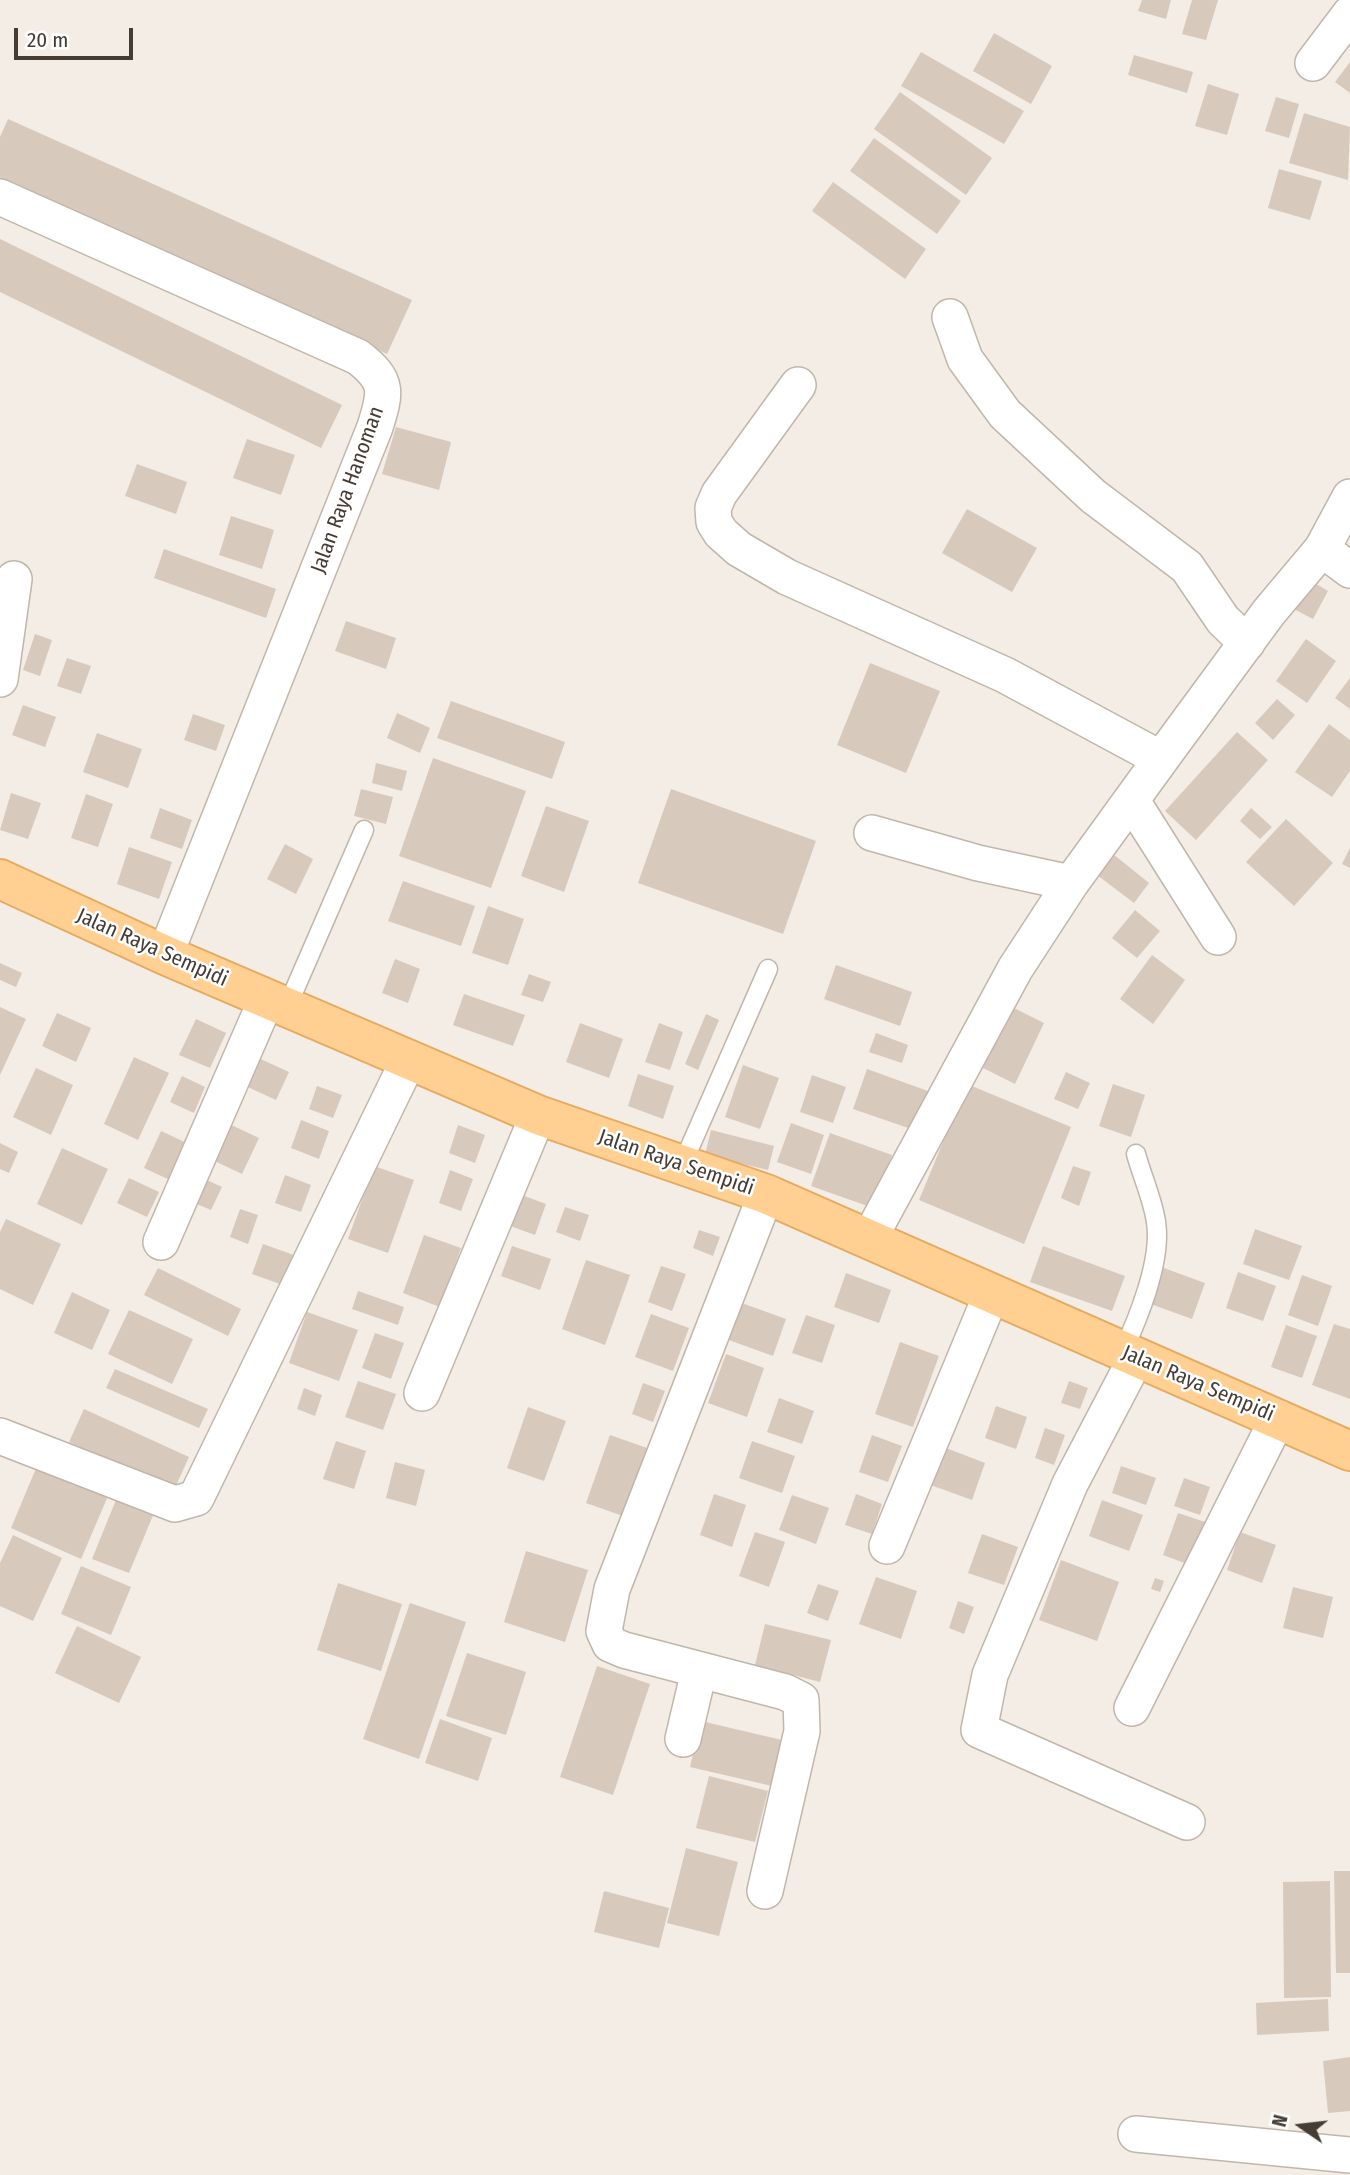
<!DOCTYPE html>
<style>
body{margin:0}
#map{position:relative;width:1350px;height:2175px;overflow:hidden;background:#f3ede5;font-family:"Fira Sans Condensed",sans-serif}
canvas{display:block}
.north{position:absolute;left:1266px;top:2091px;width:70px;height:70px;-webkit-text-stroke:5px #fff;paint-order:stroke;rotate:284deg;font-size:19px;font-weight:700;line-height:28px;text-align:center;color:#453c34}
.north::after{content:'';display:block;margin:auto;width:24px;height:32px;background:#453c34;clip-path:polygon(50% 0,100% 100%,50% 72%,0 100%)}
.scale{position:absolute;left:14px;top:28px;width:119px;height:32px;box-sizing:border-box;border:4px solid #453c34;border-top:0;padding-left:9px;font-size:21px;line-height:24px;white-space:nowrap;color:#453c34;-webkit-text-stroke:5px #fff;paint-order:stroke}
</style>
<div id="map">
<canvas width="1350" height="2175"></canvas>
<div class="north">N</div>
<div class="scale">20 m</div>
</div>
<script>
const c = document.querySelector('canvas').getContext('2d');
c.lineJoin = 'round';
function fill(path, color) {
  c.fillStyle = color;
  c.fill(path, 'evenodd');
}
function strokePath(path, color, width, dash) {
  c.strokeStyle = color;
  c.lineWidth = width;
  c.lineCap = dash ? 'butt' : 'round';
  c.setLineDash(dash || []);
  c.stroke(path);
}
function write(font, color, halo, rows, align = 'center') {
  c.font = font + ' "Fira Sans Condensed",sans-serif';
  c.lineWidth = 5;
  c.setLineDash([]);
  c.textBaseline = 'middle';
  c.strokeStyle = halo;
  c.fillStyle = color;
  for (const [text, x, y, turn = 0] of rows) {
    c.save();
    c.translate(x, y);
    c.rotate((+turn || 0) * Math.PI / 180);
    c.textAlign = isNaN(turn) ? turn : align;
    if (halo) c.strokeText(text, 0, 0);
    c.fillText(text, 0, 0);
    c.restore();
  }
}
const building = new Path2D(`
 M1142,0h29l-5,19 -28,-8z
 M1192,0h26l-12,40 -24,-6z
 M994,33l58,33 -21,38 -58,-33z
 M921,52l103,59 -20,33 -103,-58z
 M1134,55l59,17 -6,21 -59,-18z
 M1350,62v31l-15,-11z
 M1208,84l31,10 -12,41 -32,-9z
 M900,92l92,66 -26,37 -92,-66z
 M1276,97l23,7 -10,34 -24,-7z
 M1304,113l46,14 -2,53 -59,-17z
 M8,119l404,181 -25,54 -387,-173v-44z
 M874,138l87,63 -24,33 -87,-63z
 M1279,169l43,12 -12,39 -42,-12z
 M833,182l93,67 -21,30 -93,-68z
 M0,239l342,166 -21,43 -321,-156z
 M396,427l55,15 -12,48 -57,-16z
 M247,439l48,16 -14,40 -48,-17z
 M137,464l50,18 -11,32 -51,-18z
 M967,509l70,39 -25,44 -70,-39z
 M231,516l43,14 -12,39 -43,-14z
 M164,549l112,40 -10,29 -112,-40z
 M1308,579l20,12 -15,28 -21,-11z
 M346,621l50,17 -10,31 -51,-18z
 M35,634l17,6 -12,36 -17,-6z
 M1306,639l30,22 -29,42 -31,-22z
 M67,658l24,8 -10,28 -24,-8z
 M870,663l70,28 -34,82 -69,-28z
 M1350,678v31l-15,-11z
 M1277,699l18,16 -22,25 -18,-17z
 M451,701l114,41 -13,37 -115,-41z
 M23,705l33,12 -11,30 -33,-12z
 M397,713l33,15 -10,25 -33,-15z
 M193,714l32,11 -9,26 -32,-11z
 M1329,724l21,16v31l-18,26 -37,-25z
 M1237,732l31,28 -72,80 -31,-29z
 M97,733l45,16 -14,39 -45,-16z
 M433,758l93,33 -35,97 -92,-32z
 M376,763l31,8 -5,20 -30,-8z
 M361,789l32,8 -7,27 -32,-8z
 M671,789l145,52 -33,93 -145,-51z
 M11,793l30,10 -13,36 -28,-9z
 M86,794l27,10 -15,43 -27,-9z
 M546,806l43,15 -25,71 -43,-16z
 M160,808l32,12 -10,29 -32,-11z
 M1251,808l21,19 -12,12 -20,-18z
 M1286,819l47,44 -39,43 -48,-44z
 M285,844l28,15 -17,35 -29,-15z
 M129,847l43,15 -13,37 -42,-15z
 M1350,848v20l-8,-4z
 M1113,854l36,29 -15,20 -37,-28z
 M403,881l72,25 -14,40 -73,-25z
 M488,906l36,13 -16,46 -36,-12z
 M1135,910l25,21 -23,27 -25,-20z
 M1152,955l33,25 -32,44 -33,-25z
 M395,959l25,10 -12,34 -26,-10z
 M0,963l22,10 -6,14 -16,-7z
 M836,965l76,27 -12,34 -76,-27z
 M529,974l22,8 -8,20 -22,-7z
 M464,994l61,21 -12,31 -60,-21z
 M1010,1006l34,17 -29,61 -34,-17z
 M0,1007l26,12 -26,56z
 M57,1013l34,15 -15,34 -34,-16z
 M706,1014l13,6 -21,50 -13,-6z
 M196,1019l30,14 -16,35 -31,-13z
 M580,1023l43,16 -14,39 -43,-16z
 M659,1023l24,9 -13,38 -25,-8z
 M876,1033l32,12 -6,18 -33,-11z
 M252,1055l37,17 -13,28 -37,-17z
 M134,1057l35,16 -31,67 -34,-16z
 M743,1065l36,13 -19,51 -35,-12z
 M36,1068l37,17 -22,50 -38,-18z
 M867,1069l61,22 -14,39 -61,-21z
 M1066,1072l24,11 -12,26 -24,-10z
 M638,1074l36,12 -11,33 -35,-13z
 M812,1075l34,12 -13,36 -33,-11z
 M182,1076l23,11 -11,26 -24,-11z
 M967,1084l104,43 -47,117 -105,-44z
 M1113,1084l32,11 -14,42 -32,-11z
 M317,1086l25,9 -9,23 -24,-9z
 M301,1120l28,11 -10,28 -28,-11z
 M225,1122l34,16 -17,36 -34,-16z
 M791,1123l33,12 -13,39 -34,-12z
 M458,1125l27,10 -10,28 -26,-10z
 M711,1130l63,16 -6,24 -63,-15z
 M161,1131l28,13 -17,37 -28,-13z
 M830,1133l62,22 -19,53 -62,-22z
 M0,1143l18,9 -9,21 -9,-4z
 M62,1148l46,21 -26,56 -45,-21z
 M374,1166l40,14 -26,73 -40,-14z
 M1073,1166l18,6 -12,34 -18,-8z
 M450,1170l23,9 -12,32 -22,-8z
 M196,1175l26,12 -11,23 -26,-11z
 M285,1175l26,10 -10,27 -26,-9z
 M129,1178l30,14 -12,25 -30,-14z
 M514,1192l32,12 -11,31 -33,-12z
 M565,1207l24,8 -9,26 -24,-9z
 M240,1209l18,6 -10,29 -18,-7z
 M6,1219l55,25 -28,61 -33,-16v-57z
 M1255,1229l47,17 -13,34 -46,-16z
 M699,1230l21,7 -7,19 -20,-8z
 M424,1235l37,13 -21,59 -37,-14z
 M263,1244l31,11 -11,30 -31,-11z
 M512,1246l39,13 -11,31 -39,-14z
 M1043,1246l82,30 -13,35 -82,-29z
 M586,1260l44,15 -25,70 -43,-16z
 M661,1266l25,8 -14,37 -24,-9z
 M1161,1267l44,16 -13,36 -44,-16z
 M158,1268l83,41 -13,27 -84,-41z
 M1238,1272l38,14 -13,35 -37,-13z
 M846,1273l45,17 -12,33 -45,-16z
 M1302,1275l30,11 -14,40 -30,-11z
 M358,1291l46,16 -6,18 -46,-16z
 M72,1292l38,18 -18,40 -38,-17z
 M739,1302l47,17 -13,37 -47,-17z
 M129,1310l64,29 -21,45 -64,-30z
 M307,1312l51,18 -19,51 -50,-18z
 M651,1314l38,14 -16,43 -38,-14z
 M806,1315l29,10 -13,38 -30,-10z
 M1334,1324l16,5v70l-38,-14z
 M1286,1325l31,11 -15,42 -31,-11z
 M375,1333l29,10 -13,36 -29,-11z
 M900,1342l39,14 -26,71 -38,-13z
 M726,1354l38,14 -17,49 -39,-14z
 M115,1369l93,40 -9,19 -93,-40z
 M358,1381l38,13 -13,36 -38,-13z
 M1069,1381l19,7 -8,21 -19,-6z
 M643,1383l22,8 -12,31 -21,-8z
 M304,1388l18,7 -7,21 -18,-7z
 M779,1398l35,13 -12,33 -35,-12z
 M996,1406l31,11 -11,32 -31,-11z
 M528,1407l38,14 -22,60 -37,-13z
 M84,1409l105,48 -15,33 -105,-48z
 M1045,1428l20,7 -11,30 -19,-7z
 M610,1435l37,13 -24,68 -37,-13z
 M872,1435l30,11 -14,36 -29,-10z
 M336,1441l30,10 -12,38 -31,-10z
 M752,1441l43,15 -13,37 -43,-15z
 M941,1446l44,17 -13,37 -44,-16z
 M395,1462l30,8 -9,36 -30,-8z
 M37,1466l71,30 -27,63 -70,-31z
 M1121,1466l35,12 -10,27 -34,-12z
 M1184,1478l26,9 -10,28 -26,-9z
 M120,1490l37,16 -28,67 -37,-14z
 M714,1494l32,11 -14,42 -32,-12z
 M856,1494l26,10 -10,30 -27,-9z
 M792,1495l37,13 -13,36 -37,-14z
 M1102,1500l41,15 -14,36 -40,-15z
 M1178,1513l36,12 -16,43 -35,-13z
 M755,1532l30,10 -16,45 -30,-11z
 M1240,1532l36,13 -14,38 -35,-13z
 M982,1534l36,13 -14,38 -36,-12z
 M13,1535l49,23 -29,63 -33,-15v-43z
 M526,1551l62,19 -23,72 -61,-20z
 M1061,1560l58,22 -22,59 -58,-21z
 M81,1566l50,21 -20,48 -50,-21z
 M876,1577l41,14 -16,48 -42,-15z
 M1155,1578l9,3 -4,11 -9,-3z
 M338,1583l64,21 -21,67 -64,-21z
 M818,1584l21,7 -11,30 -21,-8z
 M1293,1587l40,10 -10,41 -40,-10z
 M958,1601l16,6 -10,27 -15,-6z
 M410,1603l56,19 -47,137 -56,-20z
 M765,1624l66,16 -11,42 -65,-17z
 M77,1626l64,31 -22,46 -64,-30z
 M467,1653l59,19 -20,63 -60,-19z
 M597,1666l53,18 -37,111 -53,-18z
 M440,1719l52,19 -14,43 -53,-18z
 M701,1721l81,19 -10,46 -82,-19z
 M709,1776l59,15 -13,51 -59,-14z
 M686,1848l52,14 -19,74 -52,-13z
 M1334,1871h16v102h-14z
 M1330,1881l1,116 -47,1 -1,-116z
 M604,1891l65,17 -10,40 -65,-16z
 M1328,1999l1,32 -72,4 -1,-32z
 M1350,2057v54l-22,2 -5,-52z`);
const service = new Path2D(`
 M287,1007l77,-177
 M682,1165l86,-196
 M1122,1353c16,-34 40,-93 34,-131 -3,-22 -14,-46 -20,-68`);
const minor = new Path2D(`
 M1313,63l37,-49
 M0,197l358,160c31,24 28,35 17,70l-210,528
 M950,317l15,42 40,55 88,82 94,71 36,53 24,23
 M798,385l-79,109 -6,14 1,14 7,11 18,16 48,28 218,98 156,84
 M1322,549l28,21
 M0,679l14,-100
 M1132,801l86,136
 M872,833l106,30 93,20
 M869,1239l146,-270 56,-86 90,-124 108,-147 53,-63 28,-52
 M161,1242l106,-244
 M1136,1358l-66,126 -80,191 -11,55 208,92
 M422,1393l116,-278
 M0,1436l175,68 21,-6 213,-439
 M887,1546l105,-253
 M1132,1708l146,-290
 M683,1739l16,-68
 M765,1891l37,-160 -1,-31 -16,-8 -161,-42 -14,-6 -6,-13 8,-42 154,-395
 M1136,2134l214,21`);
const primary = new Path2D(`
 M0,879l165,76 373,160 228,79 584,257`);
const streetNames = [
 ["Jalan Raya Hanoman",348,490,-70],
 ["Jalan Raya Sempidi",152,948,24],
 ["Jalan Raya Sempidi",676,1163,19],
 ["Jalan Raya Sempidi",1198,1384,23]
];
fill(building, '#d8c9bd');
strokePath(service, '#c1b6aa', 21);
strokePath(minor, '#c1b6aa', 38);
strokePath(primary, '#e6aa60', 42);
strokePath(service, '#fff', 18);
strokePath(minor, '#fff', 35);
strokePath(primary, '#ffd092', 38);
write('21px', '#453c34', '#fff', streetNames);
</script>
